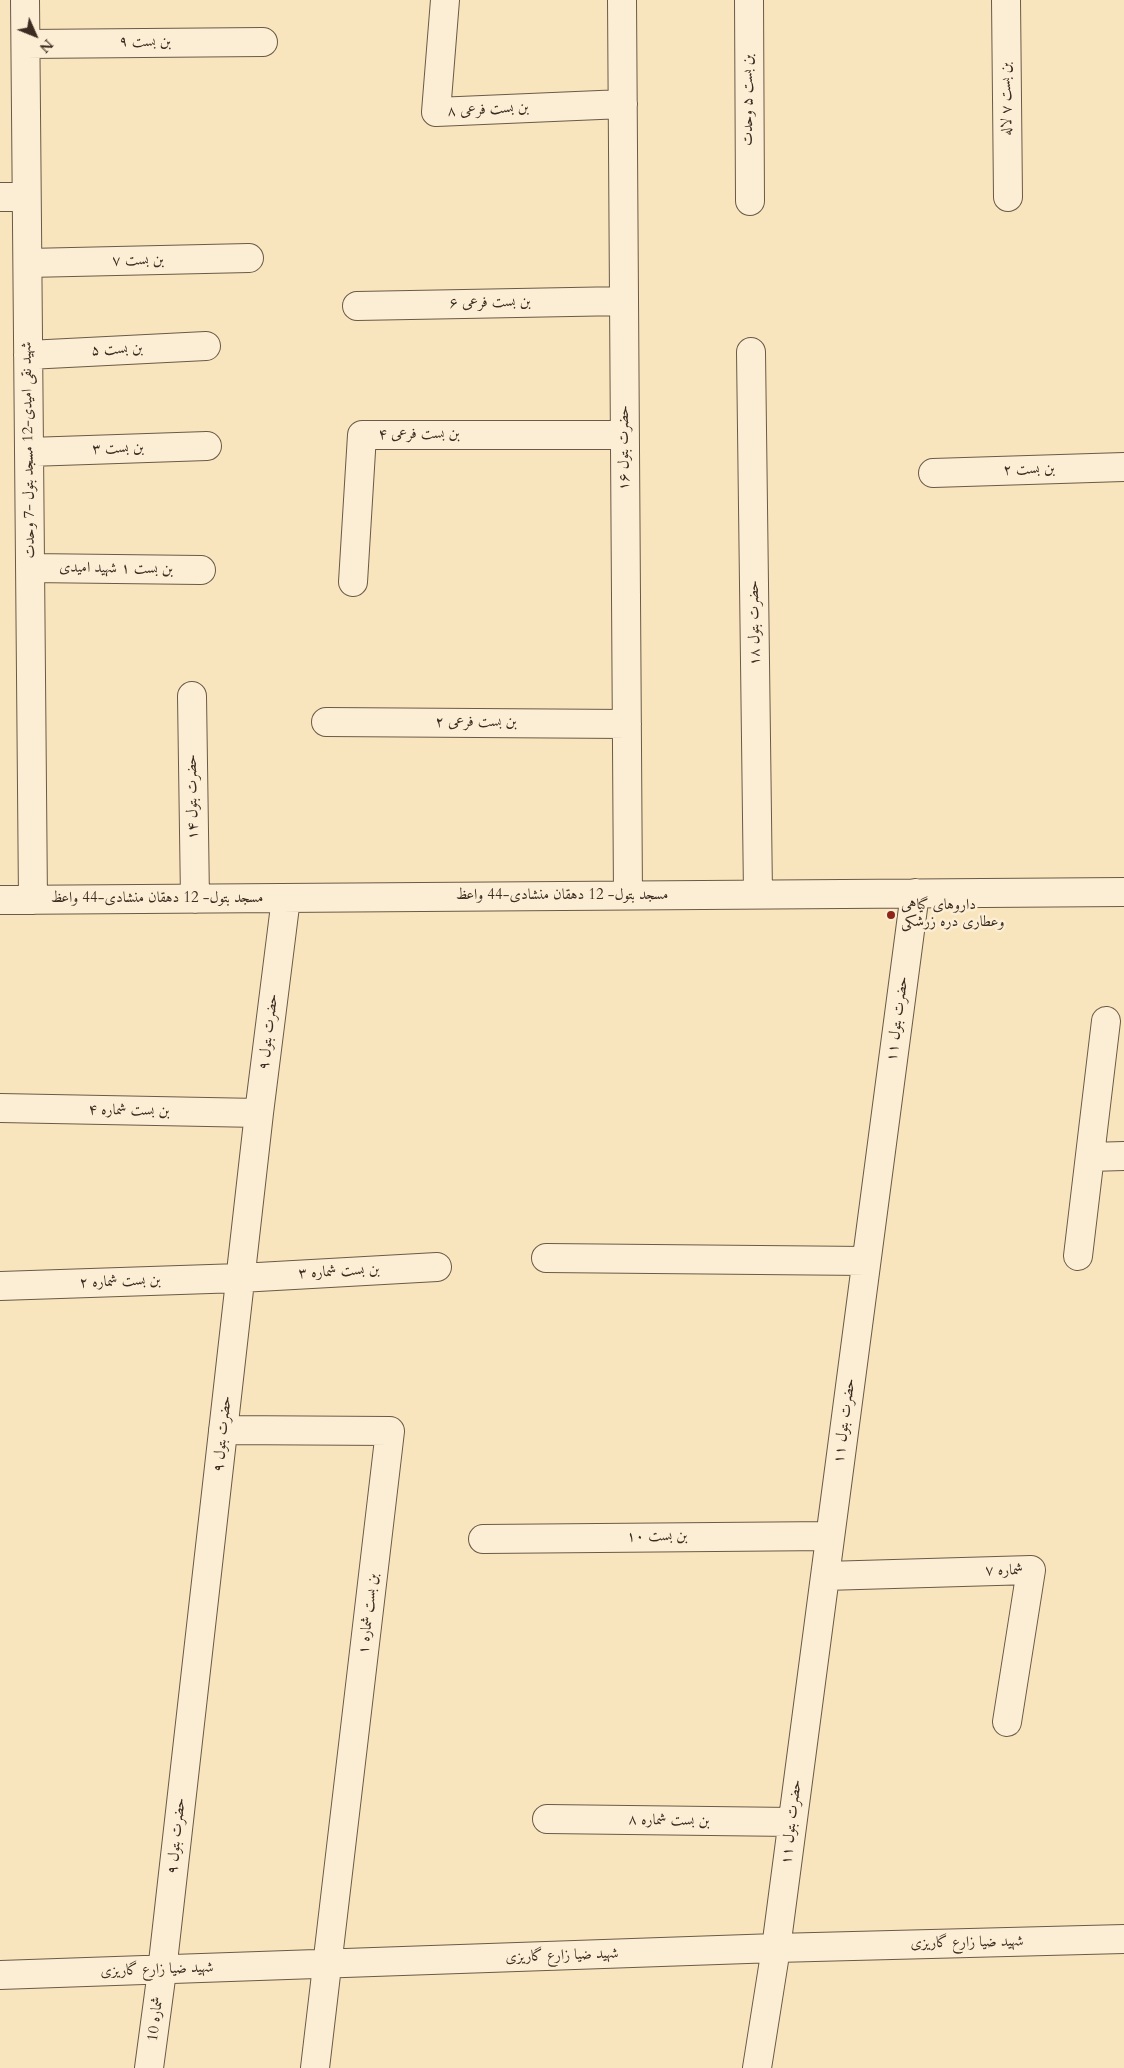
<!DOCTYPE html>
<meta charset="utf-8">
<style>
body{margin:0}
#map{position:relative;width:1124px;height:2068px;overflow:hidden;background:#f9e5bd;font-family:Cardo,serif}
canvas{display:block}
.north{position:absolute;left:10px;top:10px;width:50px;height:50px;-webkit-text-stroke:4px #fbeed4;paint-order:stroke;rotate:134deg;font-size:14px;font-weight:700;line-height:20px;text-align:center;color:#3b2b20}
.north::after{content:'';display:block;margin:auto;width:18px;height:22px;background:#3b2b20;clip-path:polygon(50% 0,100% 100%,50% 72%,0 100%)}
</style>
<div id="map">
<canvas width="1124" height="2068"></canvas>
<div class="north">N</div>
</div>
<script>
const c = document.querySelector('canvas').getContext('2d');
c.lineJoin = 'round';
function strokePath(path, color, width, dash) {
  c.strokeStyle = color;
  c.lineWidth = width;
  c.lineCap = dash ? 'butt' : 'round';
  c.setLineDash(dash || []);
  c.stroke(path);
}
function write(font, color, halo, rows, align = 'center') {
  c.font = font + ' Cardo,Amiri,serif';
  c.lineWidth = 5;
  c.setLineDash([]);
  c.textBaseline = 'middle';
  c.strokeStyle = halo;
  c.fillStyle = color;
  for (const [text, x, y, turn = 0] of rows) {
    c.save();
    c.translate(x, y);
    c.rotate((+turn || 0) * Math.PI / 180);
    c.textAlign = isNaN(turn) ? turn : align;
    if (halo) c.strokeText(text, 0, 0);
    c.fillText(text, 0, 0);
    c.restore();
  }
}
const minor = new Path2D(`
 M25,0l8,900
 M445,0l-9,112 187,-8
 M622,0l6,895
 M749,0l1,201
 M1006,0l2,197
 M26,44l237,-2
 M0,197h26
 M28,263l221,-5
 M357,306l267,-5
 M751,352l7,542
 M28,355l178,-9
 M29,452l178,-6
 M933,473l191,-6
 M30,568l171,2
 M353,582l9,-147h263
 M192,696l3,203
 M326,722l301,2
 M0,900l1124,-8
 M0,1108l259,5
 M1090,1157l34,-1
 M1078,1256l28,-235
 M546,1258l320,3
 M0,1286l240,-8 197,-11
 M223,1430l167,1 -75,637
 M483,1539l347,-3
 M825,1576l206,-6 -24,152
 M547,1819l245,3
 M0,1975l776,-27 348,-9
 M149,2068l13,-97 97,-858 27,-215
 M757,2068l19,-120 139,-1055`);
const markers = [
 [891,915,5,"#8f2418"]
];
const streetNames = [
 ["بن بست ۹",145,43],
 ["بن بست ۷ لاله",1007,99,-91],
 ["بن بست ۵ وحدت",749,100,-90],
 ["بن بست فرعی ۸",488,110,-3],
 ["بن بست ۷",138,261,-1],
 ["بن بست فرعی ۶",490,303,-1],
 ["بن بست ۵",117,350,-3],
 ["بن بست فرعی ۴",419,435],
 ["حضرت بتول ۱۶",625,448,-90],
 ["بن بست ۳",118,449,-2],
 ["شهید نقی امیدی-12 مسجد بتول -7 وحدت",29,450,-91],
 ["بن بست ۲",1029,470,-2],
 ["بن بست ۱ شهید امیدی",116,569,1],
 ["حضرت بتول ۱۸",755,623,-91],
 ["بن بست فرعی ۲",476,723],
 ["حضرت بتول ۱۴",193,797,-91],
 ["مسجد بتول- 12 دهقان منشادی-44 واعظ",562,896],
 ["مسجد بتول- 12 دهقان منشادی-44 واعظ",157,899],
 ["حضرت بتول ۱۱",898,1019,-82],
 ["حضرت بتول ۹",269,1032,-83],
 ["بن بست شماره ۴",129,1111,1],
 ["بن بست شماره ۳",339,1272,-3],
 ["بن بست شماره ۲",120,1282,-2],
 ["حضرت بتول ۱۱",845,1421,-82],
 ["حضرت بتول ۹",223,1434,-84],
 ["بن بست ۱۰",657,1537,-1],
 ["شماره ۷",1004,1571,-1],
 ["بن بست شماره ۱",369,1614,-83],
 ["بن بست شماره ۸",669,1821,1],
 ["حضرت بتول ۱۱",792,1822,-83],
 ["حضرت بتول ۹",177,1836,-84],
 ["شهید ضیا زارع گاریزی",967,1943,-1],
 ["شهید ضیا زارع گاریزی",562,1956,-2],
 ["شهید ضیا زارع گاریزی",157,1970,-2],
 ["شماره 10",156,2019,-83]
];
const poiNames = [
 ["داروهای گیاهی",901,906],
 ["وعطاری دره زرشکی",901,923]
];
strokePath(minor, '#6a5a47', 30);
strokePath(minor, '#fbeed4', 28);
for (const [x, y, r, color] of markers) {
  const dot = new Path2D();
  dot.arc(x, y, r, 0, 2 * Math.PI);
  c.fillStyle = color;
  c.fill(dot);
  strokePath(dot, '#fbeed4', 2);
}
write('15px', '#3b2b20', '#fbeed4', streetNames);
write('15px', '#3b2b20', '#fbeed4', poiNames, 'left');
</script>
